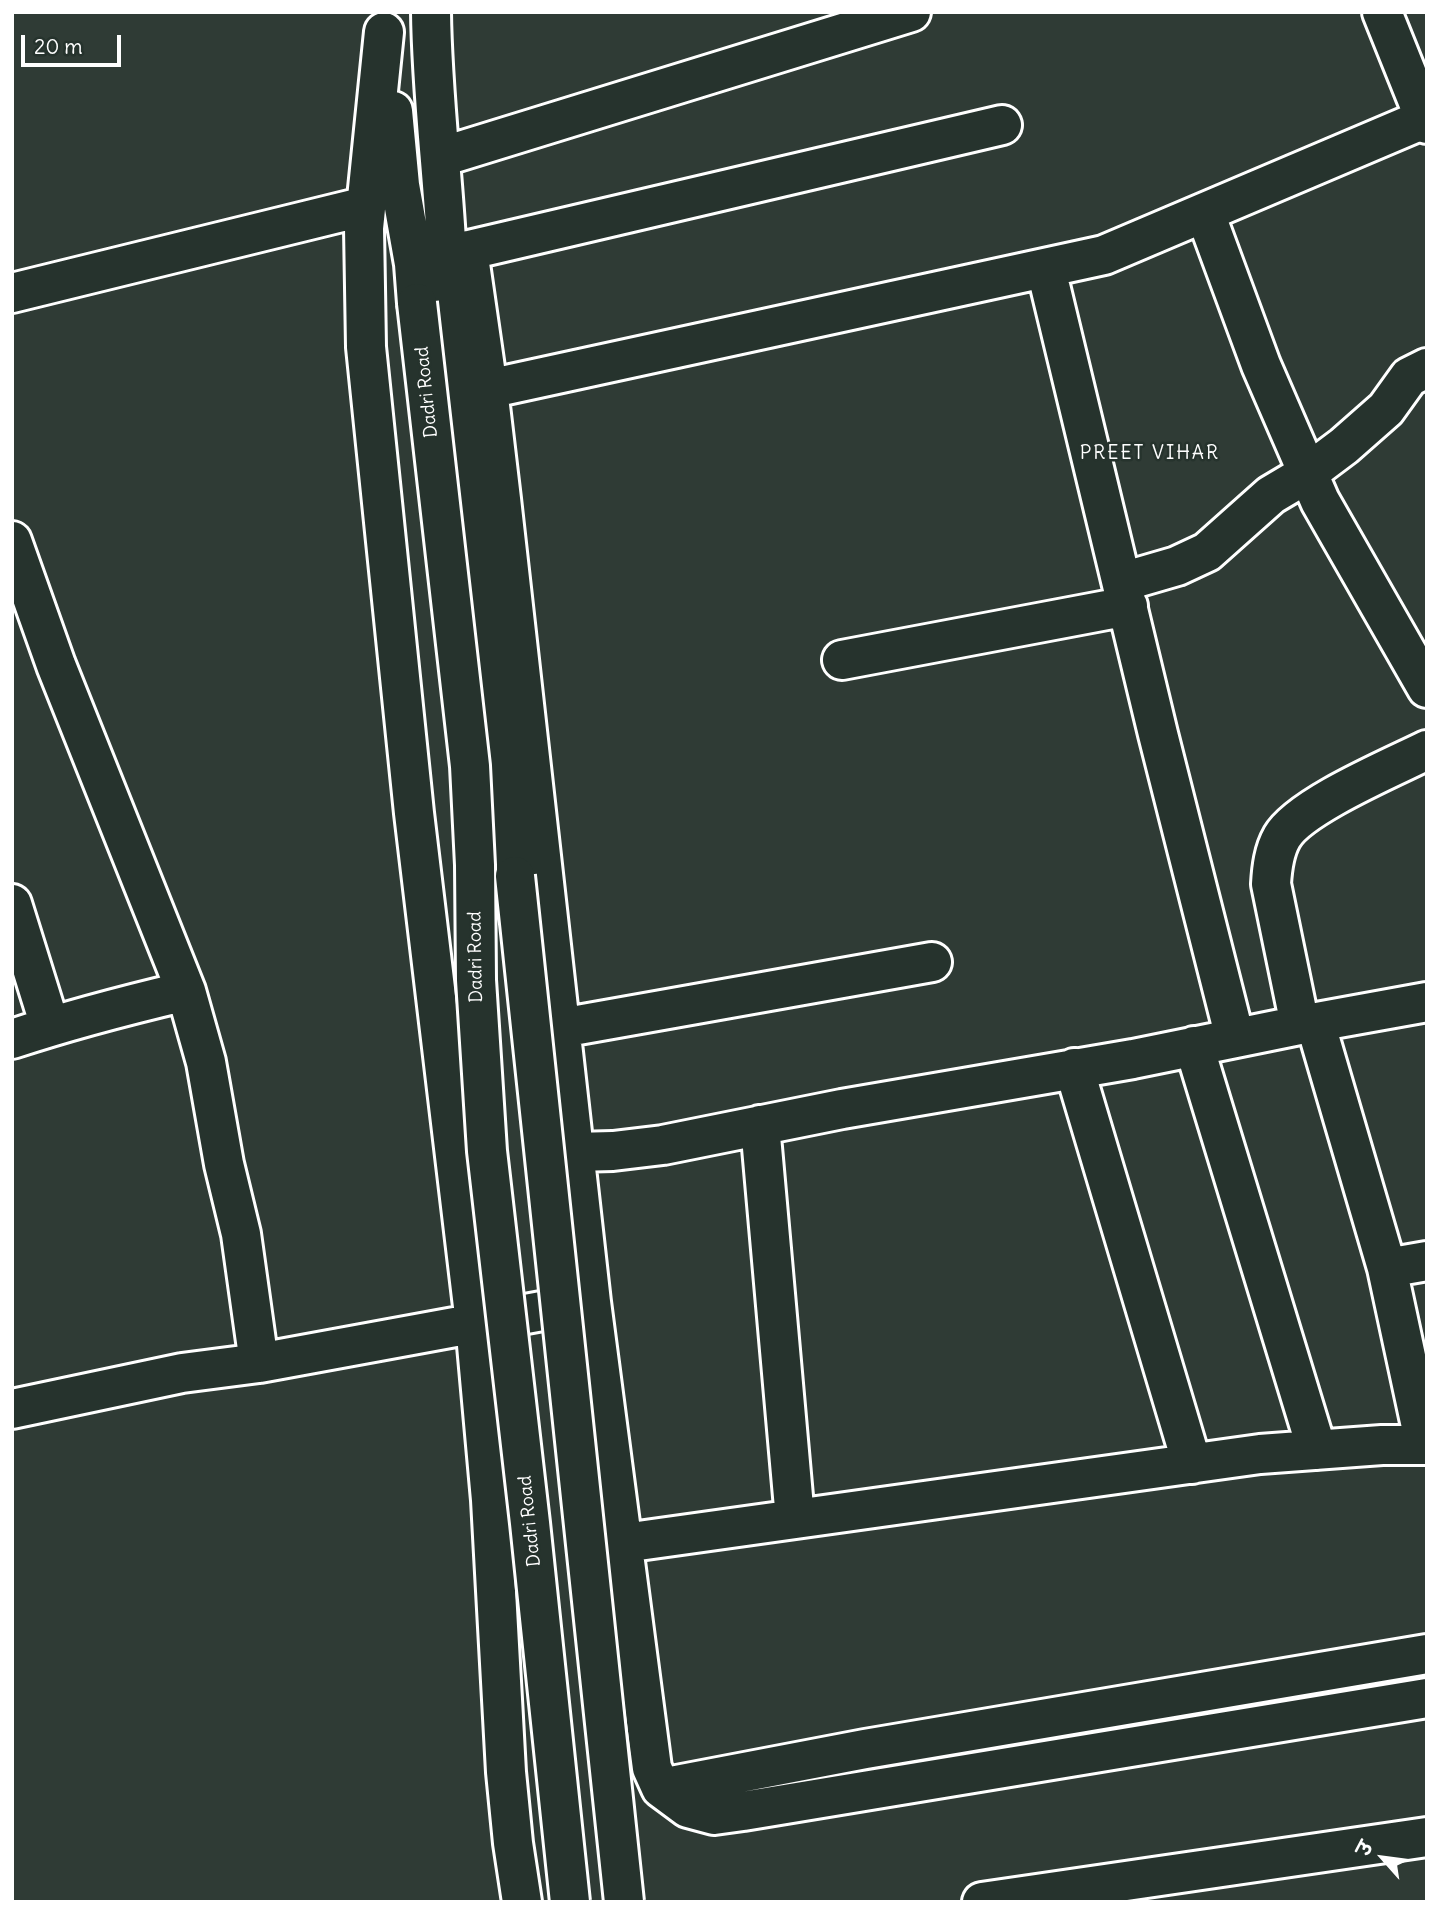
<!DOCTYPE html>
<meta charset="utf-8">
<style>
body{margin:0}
#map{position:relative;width:1439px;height:1914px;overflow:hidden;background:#2f3b35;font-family:Delius,"Playpen Sans Deva",sans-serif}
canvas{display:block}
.frame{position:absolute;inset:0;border:14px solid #fff;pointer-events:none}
.north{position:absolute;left:1348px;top:1823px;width:70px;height:70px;-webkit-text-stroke:5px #26332d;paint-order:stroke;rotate:298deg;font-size:19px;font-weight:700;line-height:28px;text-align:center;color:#fff}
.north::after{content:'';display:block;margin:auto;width:24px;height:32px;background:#fff;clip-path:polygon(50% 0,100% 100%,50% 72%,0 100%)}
.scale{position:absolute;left:21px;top:35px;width:100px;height:32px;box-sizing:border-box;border:4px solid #fff;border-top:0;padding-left:9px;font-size:21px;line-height:24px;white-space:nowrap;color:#fff;-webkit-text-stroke:5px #26332d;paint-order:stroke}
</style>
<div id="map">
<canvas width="1439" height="1914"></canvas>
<div class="frame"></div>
<div class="north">उ</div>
<div class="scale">20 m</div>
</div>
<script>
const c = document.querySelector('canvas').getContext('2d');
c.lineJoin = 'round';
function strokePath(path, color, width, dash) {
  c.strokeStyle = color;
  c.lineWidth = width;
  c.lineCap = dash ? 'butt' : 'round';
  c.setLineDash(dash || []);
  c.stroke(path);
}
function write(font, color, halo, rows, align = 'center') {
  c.font = font + ' Delius,sans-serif';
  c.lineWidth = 5;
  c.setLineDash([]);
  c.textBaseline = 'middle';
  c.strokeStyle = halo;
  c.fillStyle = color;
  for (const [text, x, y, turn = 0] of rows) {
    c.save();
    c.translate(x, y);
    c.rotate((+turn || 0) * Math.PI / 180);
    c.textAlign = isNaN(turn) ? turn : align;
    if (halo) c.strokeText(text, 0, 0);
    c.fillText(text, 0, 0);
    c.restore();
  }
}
const minor = new Path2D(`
 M431,12c1,98 17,196 17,294l67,570
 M1382,12l45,112
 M384,32l-20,196 2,119 48,466 61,510 16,177 15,272 7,71 9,59
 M393,111l7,74 14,79 3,39
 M441,157l470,-145
 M1205,213l56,152 59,136 107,187
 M468,250l20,139 13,110 90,803 61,466 9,20 27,20 26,7 29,-4 684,-113
 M448,255l554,-130
 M1046,269l112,465 77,304
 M12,293l354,-87
 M488,389l616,-134 320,-136
 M12,541l44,124 130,326 20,71 18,102 17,70 18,129
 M1122,582l55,-16 30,-14 64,-57 37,-22 36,-27 42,-37 23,-32 18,-9
 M842,660l286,-54
 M12,904l38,122
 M1315,1022l72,246 38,177
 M1300,1025l-29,-141c1,-17 3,-33 11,-47 18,-31 111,-70 145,-87
 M561,1028l371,-66
 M12,1039c57,-19 115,-34 174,-48
 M1194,1046l123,404
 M1074,1068l118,396
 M760,1125l35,394
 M575,1152l38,-1 50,-6 179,-36 291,-50 167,-34 127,-23
 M1387,1268l40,-7
 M12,1409l170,-36 77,-10 332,-61
 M624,1543l636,-89 122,-9h45
 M661,1788l204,-39 562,-95
 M982,1902l445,-65`);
const minorBridge = new Path2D(`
 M417,303l53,463 5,99 1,115 11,171 43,372 40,379
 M515,876l109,1026`);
const streetNames = [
 ["Dadri Road",427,392,-96],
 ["Dadri Road",476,957,-91],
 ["Dadri Road",530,1521,-96]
];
const neighbourhoodNames = [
 ["PREET VIHAR",1150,454]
];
strokePath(minor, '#fff', 44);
strokePath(minor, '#26332d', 38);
strokePath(minorBridge, '#fff', 44, []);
strokePath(minorBridge, '#26332d', 38);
write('18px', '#fff', '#26332d', streetNames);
c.letterSpacing = '2px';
write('19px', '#fff', '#26332d', neighbourhoodNames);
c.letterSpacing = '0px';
</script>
